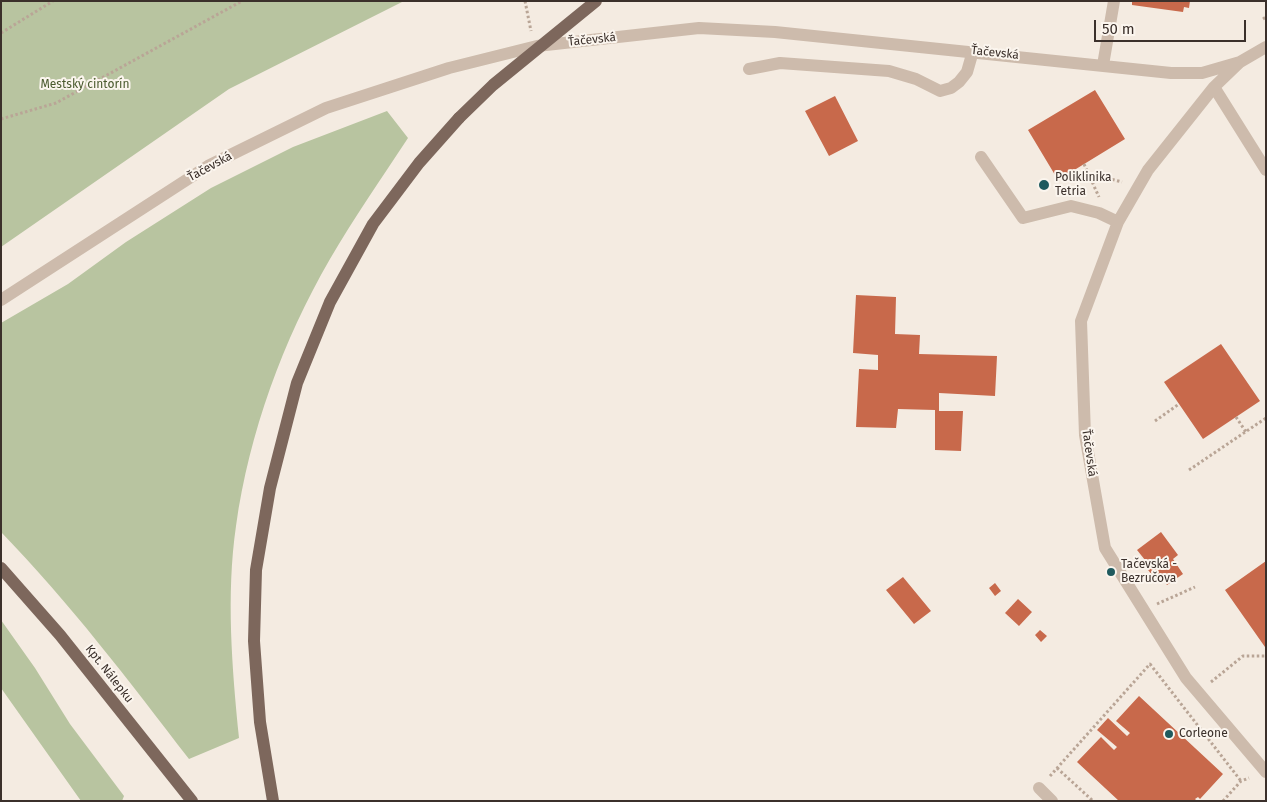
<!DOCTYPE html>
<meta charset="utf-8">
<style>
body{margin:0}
#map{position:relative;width:1267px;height:802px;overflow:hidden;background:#f4ebe1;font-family:"Fira Sans",sans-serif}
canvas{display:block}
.frame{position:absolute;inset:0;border:2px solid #3b302b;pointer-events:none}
.scale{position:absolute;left:1094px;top:20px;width:152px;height:22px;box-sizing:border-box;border:2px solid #3b302b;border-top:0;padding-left:6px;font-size:15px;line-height:18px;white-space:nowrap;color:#3b302b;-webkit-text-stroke:4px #fbf5ee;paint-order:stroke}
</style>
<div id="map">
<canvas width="1267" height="802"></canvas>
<div class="frame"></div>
<div class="scale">50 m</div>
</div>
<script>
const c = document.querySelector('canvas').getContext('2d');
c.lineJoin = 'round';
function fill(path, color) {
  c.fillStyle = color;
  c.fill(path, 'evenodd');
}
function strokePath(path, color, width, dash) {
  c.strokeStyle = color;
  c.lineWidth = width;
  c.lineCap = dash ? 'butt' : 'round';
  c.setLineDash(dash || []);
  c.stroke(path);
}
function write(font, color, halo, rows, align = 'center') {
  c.font = font + ' "Fira Sans",sans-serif';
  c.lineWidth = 4;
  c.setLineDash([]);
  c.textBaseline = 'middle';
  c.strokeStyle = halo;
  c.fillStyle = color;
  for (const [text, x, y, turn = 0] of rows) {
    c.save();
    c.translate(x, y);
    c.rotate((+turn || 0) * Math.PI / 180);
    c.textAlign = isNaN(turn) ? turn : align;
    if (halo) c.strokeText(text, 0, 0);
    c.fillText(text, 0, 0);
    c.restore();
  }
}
const green = new Path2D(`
 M1,1h403l-175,88 -228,158z
 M387,111l21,27c-27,41 -54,80 -78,121 -47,81 -81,174 -94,267 -10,69 -4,142 3,212l-50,21c-60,-78 -119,-156 -188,-227v-209l67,-39 58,-42 85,-54 82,-41z
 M1,620l34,48 35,56 54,72 -2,5h-41l-80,-113z`);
const building = new Path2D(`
 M1132,1h58l-1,7 -5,-1 -1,5 -51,-7z
 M1095,90l30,49 -67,41 -30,-50z
 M835,96l23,45 -29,15 -24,-45z
 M856,295l40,2 -1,37 25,1 -1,19 78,2 -2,40 -56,-3v18h24l-2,40 -26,-1v-40l-37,-1 -2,19 -40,-1 3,-58 19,1v-15l-25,-2z
 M1221,344l39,57 -57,38 -39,-57z
 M1161,532l17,23 -5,4 10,15 -16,11 -7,-10 -5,4 -13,-17 3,-2 -8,-10z
 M1266,561v85l-1,1 -40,-57z
 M903,577l28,34 -17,13 -28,-34z
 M995,583l6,8 -6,5 -6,-8z
 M1018,599l14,13 -13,14 -14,-13z
 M1040,630l7,6 -6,6 -6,-7z
 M1139,696l84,78 -23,25 -2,-2 -3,2 2,2h-78l-42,-39 24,-25 13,13 3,-3 -20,-17 11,-12 19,18 3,-3 -14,-12z`);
const path = new Path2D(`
 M525,1l6,30
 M1263,19l3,-2
 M1,33l52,-32
 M1,119l55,-16 186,-102
 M1084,164l15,33
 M1088,173l34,9
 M1236,417l10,15
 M1155,421l24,-17
 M1189,470l77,-52
 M1157,604l38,-17
 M1211,682l32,-26h23
 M1057,768l36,33
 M1050,776l100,-112 91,117
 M1223,801l18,-20 8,-3`);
const minor = new Path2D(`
 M1266,47l-26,15 -26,25 -66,83 -30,52 -37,99 4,114 20,113 81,130 80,94
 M1103,65l11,-64
 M749,69l31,-6 109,8 27,8 24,12 11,-3 8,-6 8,-10 6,-21
 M1214,87l52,83
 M981,157l42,61 48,-12 28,7 19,9
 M1,300l207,-134 118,-58 123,-40 88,-22 162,-18 76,4 396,41h31l38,-11
 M1039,788l13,13`);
const major = new Path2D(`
 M1,568l59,67 132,166
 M273,801l-13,-79 -6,-81 2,-71 14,-82 27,-105 33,-81 43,-78 46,-61 40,-45`);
const majorBridge = new Path2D(`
 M459,118l34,-33 103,-84`);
const markers = [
 [1044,185,6,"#1f5a5e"],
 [1111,572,5,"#1f5a5e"],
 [1169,734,5,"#1f5a5e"]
];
const streetNames = [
 ["Ťačevská",592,40,-6],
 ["Ťačevská",995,53,6],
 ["Ťačevská",210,167,-29],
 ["Ťačevská",1089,453,82],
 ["Kpt. Nálepku",109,674,52]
];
const parkNames = [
 ["Mestský cintorín",85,85]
];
const poiNames = [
 ["Poliklinika",1055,178],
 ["Tetria",1055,192],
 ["Tačevská -",1121,565],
 ["Bezručova",1121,579],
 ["Corleone",1179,734]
];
fill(green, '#b8c4a0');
fill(building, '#c8694b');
strokePath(path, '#b9a596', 3, [2.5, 2.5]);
strokePath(minor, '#cdbbac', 12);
strokePath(major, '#7d675c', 12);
strokePath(majorBridge, '#7d675c', 12);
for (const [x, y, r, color] of markers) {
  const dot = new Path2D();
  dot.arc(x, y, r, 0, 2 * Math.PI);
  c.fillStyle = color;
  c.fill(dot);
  strokePath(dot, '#fbf5ee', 2);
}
write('12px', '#3b302b', '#fbf5ee', streetNames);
write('12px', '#4a5a2e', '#fbf5ee', parkNames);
write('12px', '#3b302b', '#fbf5ee', poiNames, 'left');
</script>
